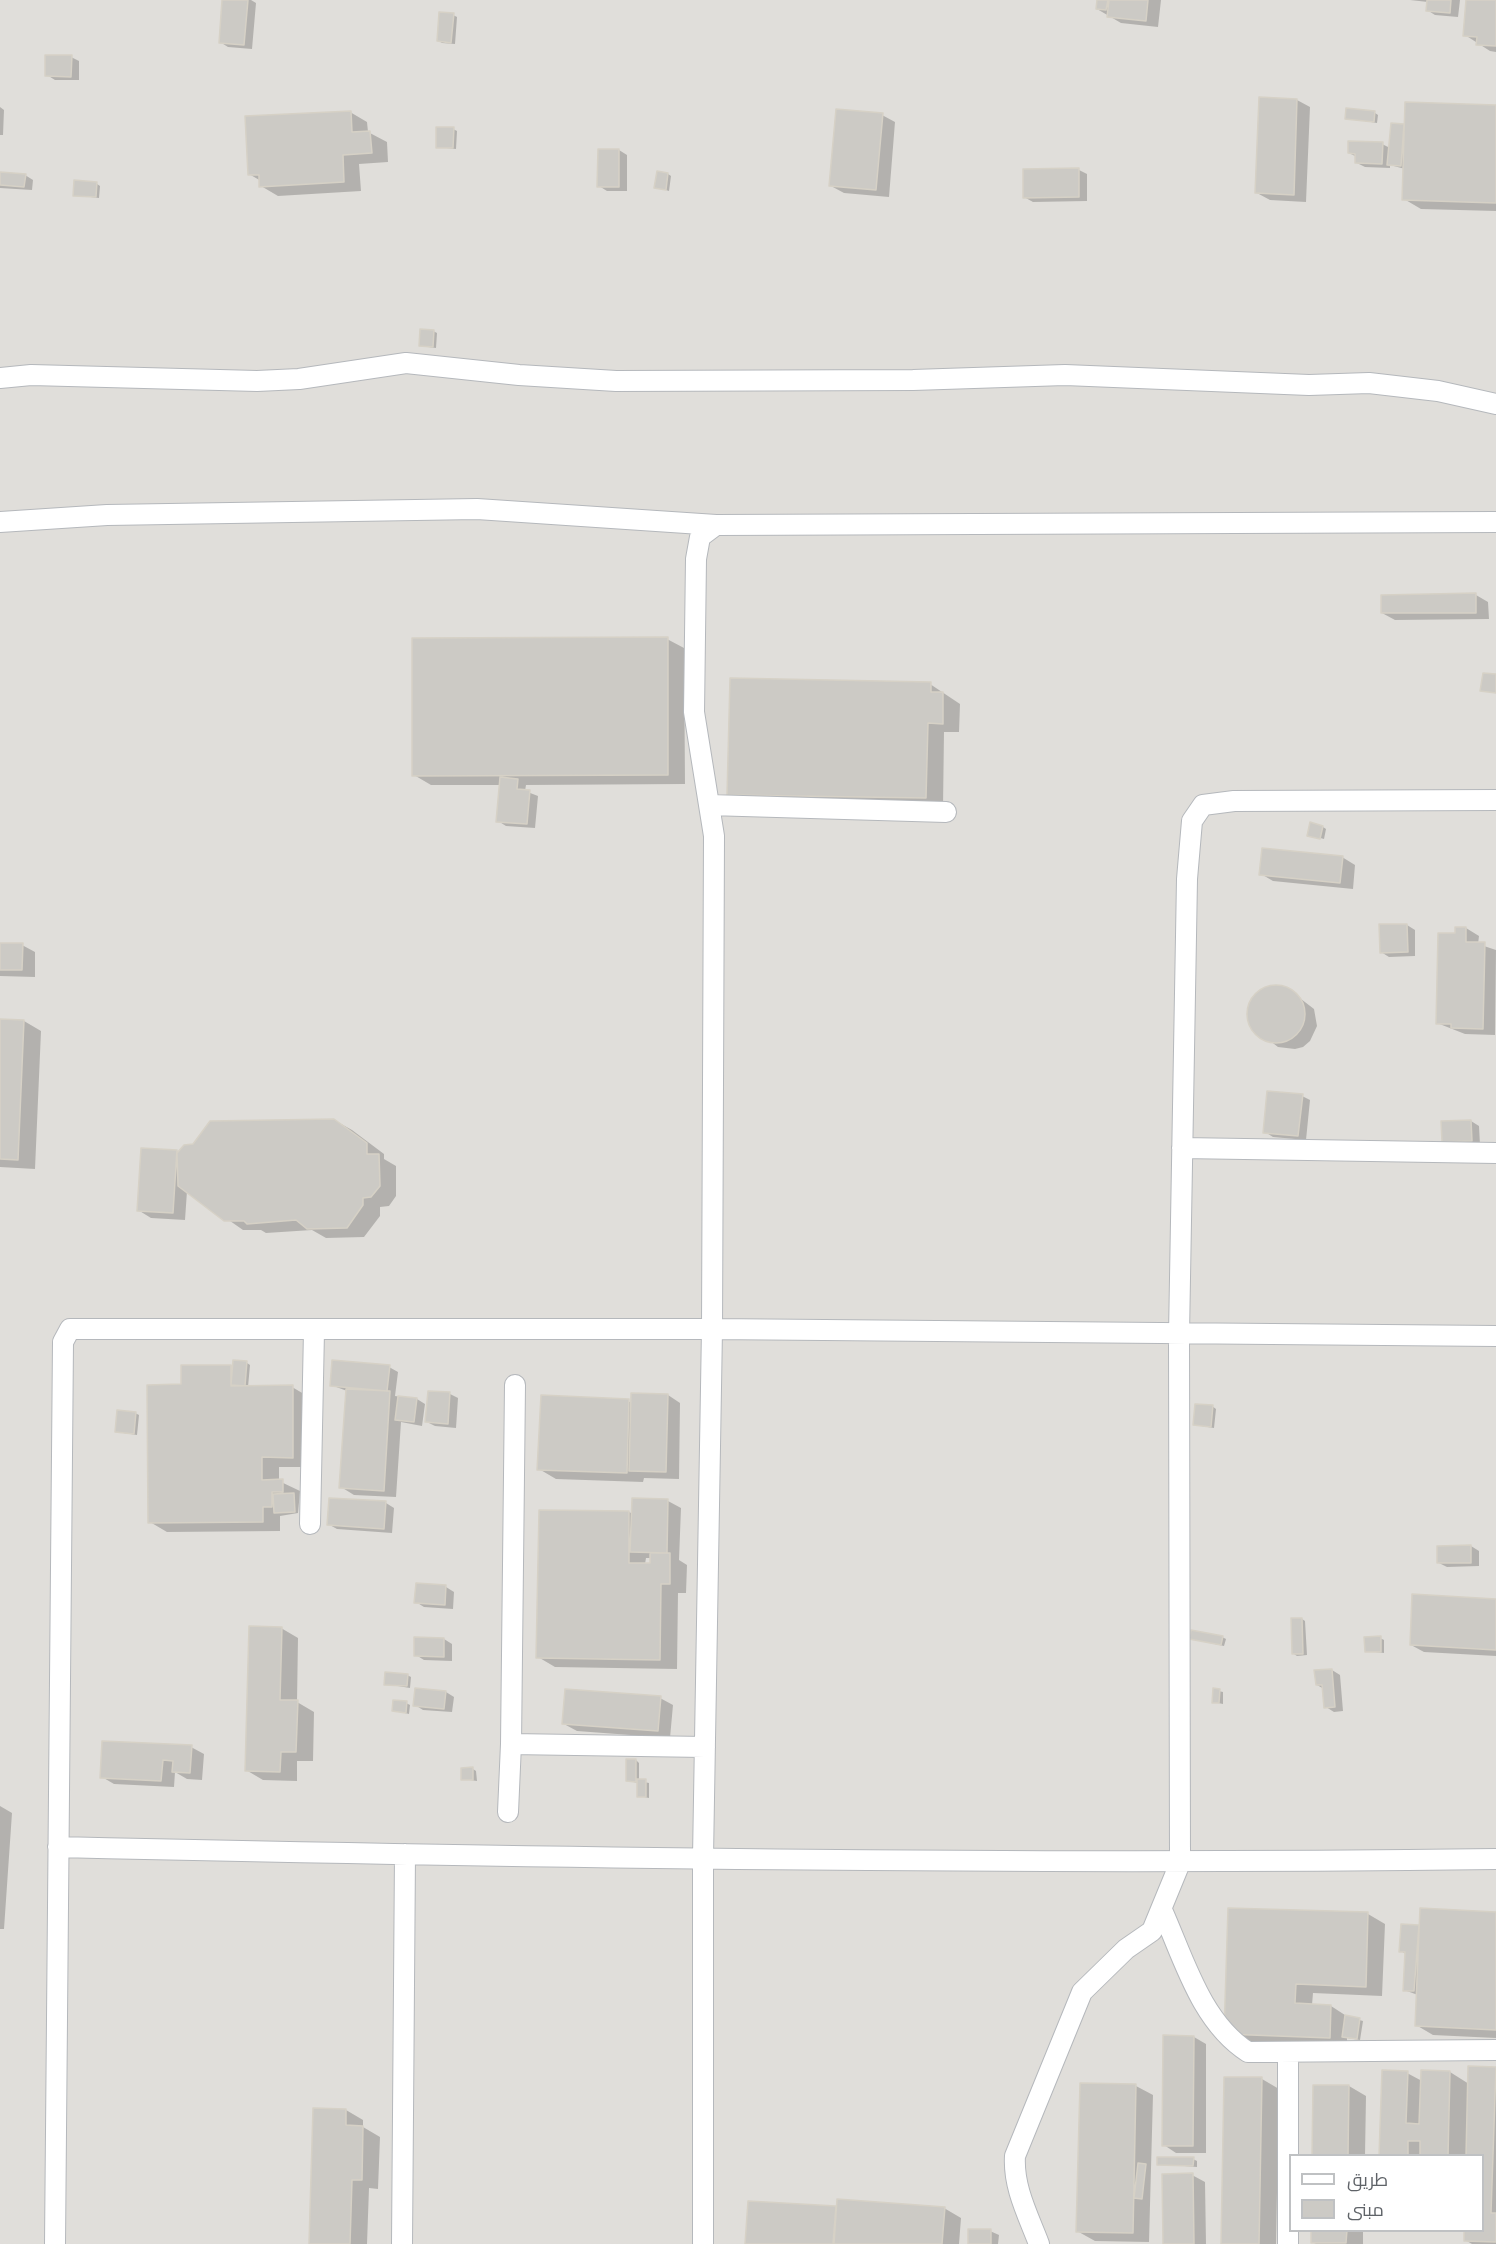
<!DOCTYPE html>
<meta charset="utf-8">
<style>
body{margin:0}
#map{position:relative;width:1496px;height:2244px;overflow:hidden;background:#f1efe8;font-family:"Roboto Condensed",Cairo,sans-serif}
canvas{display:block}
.legend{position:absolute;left:1289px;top:2154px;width:195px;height:78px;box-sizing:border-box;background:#fff;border:2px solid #bfc1c3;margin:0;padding:8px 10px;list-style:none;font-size:18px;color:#5f6368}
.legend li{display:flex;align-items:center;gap:12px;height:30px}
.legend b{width:30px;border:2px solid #bfc1c3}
</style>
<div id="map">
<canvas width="1496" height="2244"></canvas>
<ul class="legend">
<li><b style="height:8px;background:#fff"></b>طريق</li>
<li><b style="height:16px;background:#cccac5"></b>مبنى</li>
</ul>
</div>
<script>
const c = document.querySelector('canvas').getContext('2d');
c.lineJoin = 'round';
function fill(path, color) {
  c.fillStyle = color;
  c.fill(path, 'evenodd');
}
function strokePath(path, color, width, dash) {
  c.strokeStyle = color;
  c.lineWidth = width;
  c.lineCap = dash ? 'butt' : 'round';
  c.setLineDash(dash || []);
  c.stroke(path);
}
const industrial = new Path2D(`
 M0,0h1496v2244h-1496zM1290,2156h192v74h-192z`);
const shadow = new Path2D(`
 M224,0h27l5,3 -4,46 -24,-2 -8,-5z
 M1098,0h63l-3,27 -37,-4 -24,-14z
 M1410,0h50l-2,17 -23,-2 -8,-5 1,-8z
 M1468,0h28v52l-6,-1 -25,-16z
 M453,15l4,2 -2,27 -13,-1 -3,-2z
 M71,57l8,4v19h-24l-8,-5z
 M1261,98l36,2 13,7 -4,95 -36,-2 -13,-7z
 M1496,106v105l-75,-2 -17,-10 1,-30 -15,-4v3l-25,-1 -8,-4v-6l-8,-4 33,-9 8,4 14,-23z
 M0,107l4,3 -1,25h-3z
 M350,112l17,10 1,10 19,10 1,20 -29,2 2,27 -83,5 -17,-10v-5l-12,-7z
 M1375,113l3,2 -1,8 -31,-5z
 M882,115l13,7 -6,75 -45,-4 -13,-7z
 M453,129l4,2 -1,18 -19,-2z
 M619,150l8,5v36h-20l-8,-5z
 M1079,170l8,4v27l-54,1 -9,-5z
 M0,173l25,2 8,5 -1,10 -32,-2z
 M668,174l3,2 -2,15 -13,-4z
 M97,184l3,2 -1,12 -25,-3z
 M433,331l4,2 -1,15 -16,-2z
 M1476,595l12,7 1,17 -94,1 -13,-7z
 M667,639l17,9 1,136 -159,1 -1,6 13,5 -3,32 -29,-2 -8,-5 3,-36h-70l-17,-10z
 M930,684l30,20 -1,28h-15l-1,75 -197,-3 -17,-10z
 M1323,827l3,2 -2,10 -14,-4z
 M1342,857l13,8 -2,24 -80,-8 -12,-7z
 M1407,925l8,5v26l-26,1 -8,-5z
 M1466,928l13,8 -1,8 18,6 -1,85 -30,-1 -28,-11 19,-88z
 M0,944l22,1 13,7v25l-35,-1z
 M1271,987l17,2 26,20 3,17 -7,15 -7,6 -8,2 -17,-2 -26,-20 -3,-17 8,-15z
 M0,1020l24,1 17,10 -6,138 -35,-2z
 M1302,1096l8,4 -4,40 -33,-3 -8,-5z
 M334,1120l18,10 32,24v5l12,7v30l-7,10 -9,1v9l-16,21 -38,1 -14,-8 -46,3 -5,-3h-18l-56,-39 -2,29 -34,-2 -13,-8 39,-58z
 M1471,1121l8,5 1,19h-28l-9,-4z
 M247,1363l3,2 -2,22h44l17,10 1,70h-31v14l21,10 -2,22 -18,3v15l-113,1 -17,-10 32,-136 48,-20 4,2z
 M389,1367l9,5 -3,24 22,3 8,5 -3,22 -21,-4 -5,75 -42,-2 -13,-8 6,-96 -16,-6z
 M429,1392l21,2 8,4 -2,30 -21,-2 -8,-4z
 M668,1395l12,8 -1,76 -35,-1 -1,4 -87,-3 -17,-10 3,-72 90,5z
 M1212,1406l4,3 -2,19 -19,-3z
 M135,1413l4,2 -2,20 -20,-3z
 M330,1499l56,4 8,5 -2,25 -55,-4 -9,-5z
 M633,1500l35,1 13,7 -2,52 8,5 -1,28h-8l-1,76 -122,-2 -17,-10 91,-145 4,2zM646,1558h5v7l-6,-1z
 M1471,1546l8,5v15l-32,1 -8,-4z
 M446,1587l8,5 -1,17 -29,-2 -8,-5z
 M1496,1601v55l-72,-4 -13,-7z
 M1302,1619l3,2 2,34 -10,1 -3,-2z
 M281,1628l17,10 -1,64 17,10 -1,49h-16v20l-34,-1 -17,-10z
 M1222,1637l4,2 -2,7 -33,-7z
 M1380,1638l4,2v13l-18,-2z
 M444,1639l8,5v17l-28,-1 -8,-5z
 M1332,1670l8,5 3,36 -9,1 -8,-5 -2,-18 -7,-4z
 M407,1675l4,2 -1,11 -24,-4z
 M1214,1690l9,2v12l-10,-2z
 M446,1692l8,5 -2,15 -29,-2 -8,-5z
 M660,1698l13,7 -3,33 -93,-7 -13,-7z
 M406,1703l4,2 -1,9 -16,-4z
 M191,1747l13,7 -2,26 -15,-1 -12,-7 -1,15 -60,-3 -12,-7z
 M636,1760l3,3v18l10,2v15l-10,-2v-13l-12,-2z
 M473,1769l3,2 1,10 -14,-2z
 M0,1806l12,7 -8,116h-4z
 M1496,1913v125l-63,-3 -17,-10 2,-30 -14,-5 3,-35 -6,-4 17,-24z
 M1368,1914l17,10 -3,72 -69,-3 -1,12 19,1 17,11 15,4 -3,19 -13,-2v9l-104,-4 -17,-10z
 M1194,2037l12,7v109h-30l-12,-8z
 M1470,2068h26v176h-24l-7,-4 17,-10v-74h-101l26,-83 15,8 28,-9 19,12z
 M1226,2078l36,1 17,10 -3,155h-54z
 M1081,2084l55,2 17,9 -4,147 -54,-1 -18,-10z
 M1349,2086l17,10 -1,60h-51z
 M346,2110l17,10v7l17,10 -2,52 -9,-1 -2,56h-56z
 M1193,2159l4,2v6l-39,-3z
 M1192,2175l13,7 1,62h-41z
 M835,2208h109l17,10 -2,26h-213z
 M1312,2230h51v14h-47l-4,-2z
 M990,2231l9,4 -1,9h-29z`);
const building = new Path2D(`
 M222,0h26l-4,45 -25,-2z
 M1097,0h11l-2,10 -10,-1z
 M1109,0h39l-2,21 -39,-4z
 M1427,0h24l-1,13 -24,-2z
 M1466,0h30v46l-20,-1 1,-8 -14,-1z
 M439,12l15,1 -3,30 -14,-2z
 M45,55h27l-1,22 -26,-1z
 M1259,97l38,2 -3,96 -39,-2z
 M1405,102l91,3v98l-94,-3z
 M1346,108l29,3 -1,11 -29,-3z
 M836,109l47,4 -7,77 -47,-4z
 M351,111l1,21 18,-1 2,22 -29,2 1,27 -85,5v-12h-11l-3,-59z
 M1391,123l13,1 -3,42 -14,-1z
 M436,127h18l-1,21h-17z
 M1348,141l35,1 -1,22 -27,-1v-9l-7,-1z
 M598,149h21v38h-22z
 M1079,168v29l-56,1v-29z
 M657,171l11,2 -2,17 -12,-2z
 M0,172l26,2 -2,13 -24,-2z
 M74,180l23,2 -1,15 -23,-1z
 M420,329l14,1 -1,17 -14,-1z
 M1476,593v20h-95v-18z
 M668,637v138l-256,1v-138z
 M1483,673l13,1v19l-16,-2z
 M730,678l201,4v10h12v32l-15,-1 -2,75 -199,-3z
 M500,777l18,2 -1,10 13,1 -3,34 -31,-2z
 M1310,822l13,4 -3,13 -13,-3z
 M1262,848l81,8 -3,27 -81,-8z
 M1379,924h28l1,28 -28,1z
 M1455,927h11v15h19l-2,87 -32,-1v-4h-15l2,-91h17z
 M0,943h23l-1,27h-22z
 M1247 1014a29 29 0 1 1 58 0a29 29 0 1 1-58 0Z
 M0,1019l24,1 -6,140 -18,-1z
 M1267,1091l36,3 -5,42 -35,-3z
 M334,1119l33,24v11h12l1,32 -9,11 -8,1v7l-16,23 -40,1 -11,-9 -49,4 -3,-3h-20l-46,-35 -1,-33 7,-8 9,-1 17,-23z
 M1471,1120l1,21 -30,1 -1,-21z
 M141,1148l36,2 -4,63 -36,-2z
 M233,1360l14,1 -2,25 -14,-1z
 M332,1360l58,5 -3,26 -57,-5z
 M181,1365h50v21l62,-1v73l-31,-1v23l21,-1v13h-11v15h-9v15l-115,1 -1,-138 34,-1z
 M346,1389l44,2 -6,100 -45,-3z
 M428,1391l22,1 -2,32 -23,-2z
 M631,1393l37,1 -2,78 -37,-1z
 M541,1395l88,4 -2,74 -90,-3z
 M398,1396l19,2 -3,24 -19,-2z
 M1195,1404l18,1 -2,22 -18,-2z
 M117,1410l19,2 -2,22 -19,-2z
 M294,1493l1,19 -21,1 -1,-19z
 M329,1498l57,3 -2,28 -57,-4z
 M632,1498l36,1 -1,54 -37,-1z
 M539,1510l90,1v52h21v-10h20v31h-9l-1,76 -124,-2z
 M1471,1545v18h-34v-17z
 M416,1583l30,2 -1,20 -31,-2z
 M1412,1594l84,5v51l-86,-5z
 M1291,1618h11l1,36h-11z
 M249,1626l33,1 -2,73h18l-2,52h-15l-1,20 -35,-1z
 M1191,1630l32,6 -2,9 -32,-6z
 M1381,1636v16h-16l-1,-15z
 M414,1637l30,1v19l-30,-1z
 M1332,1669l3,38 -11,1 -2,-23h-6l-2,-15z
 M385,1672l23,2 -1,12 -23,-1z
 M415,1688l31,3 -2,18 -31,-3z
 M1213,1688l7,1 -1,14h-7z
 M565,1689l96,7 -3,35 -96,-7z
 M393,1700l14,1 -1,12 -14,-2z
 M102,1741l90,4 -2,28 -18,-1 1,-11 -10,-1 -2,21 -61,-3z
 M626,1759h10v23l-10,-1z
 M473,1767v13h-12v-12z
 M637,1779h9v18h-9z
 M1228,1908l140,4 -2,75 -70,-3 -1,19 36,2 -1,33 -106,-4z
 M1420,1908l76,4v118l-81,-4z
 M1401,1924l18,1 -5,66h-11l2,-39h-6z
 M1345,2015l15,3 -3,21 -15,-2z
 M1163,2035l31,1 -1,110h-31z
 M1468,2066l28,1 -5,146h5v29l-32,-1v-11h18v-74h-16z
 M1382,2070l26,1 -2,52 13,1 2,-54 29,1 -2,85h-28v-15h-12v15h-29z
 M1224,2077h38l-3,167h-38z
 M1080,2083l56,1 -3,149 -57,-1z
 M1313,2085h36l-1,71h-36z
 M313,2108l33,1v16l17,1 -1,54h-10l-2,64h-41z
 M1157,2157h37l-1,9 -36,-1z
 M1138,2163l8,1 -4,35 -8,-1z
 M1193,2173l1,71h-31l-1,-70z
 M837,2199l108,8 -3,37h-108z
 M748,2201l88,5 -3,38h-88z
 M968,2229h23v15h-23z
 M1311,2230h36l-1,13h-35z`);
const minor = new Path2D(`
 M0,378l31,-3 226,6 42,-2 107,-16 113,12 97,6 297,-1 152,-5 244,10 60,-2 69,8 58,13
 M0,522l107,-7 370,-6 239,16 780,-3
 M709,805l237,7
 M1182,1148l314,5
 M310,1524l4,-193
 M511,1744l194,3
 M508,1812l3,-68 4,-359
 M58,1847c479,11 959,18 1438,12
 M1162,1910c22,49 39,112 86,142l248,-2
 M1288,2053v191
 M55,2244l8,-902 7,-13h642l784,7
 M402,2244l3,-390
 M703,2244v-387l9,-528 2,-493 -20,-124 2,-153 4,-22 16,-12
 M1039,2244c-11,-29 -26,-57 -24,-88l67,-164 44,-43 26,-18 28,-68 -1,-528 8,-456 5,-58 11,-16 31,-4 262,-1`);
fill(industrial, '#e0deda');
fill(shadow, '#0003');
fill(building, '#cccac5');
strokePath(building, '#d6d1c6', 1.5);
strokePath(minor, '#b5b8bc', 22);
strokePath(minor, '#fff', 20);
</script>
